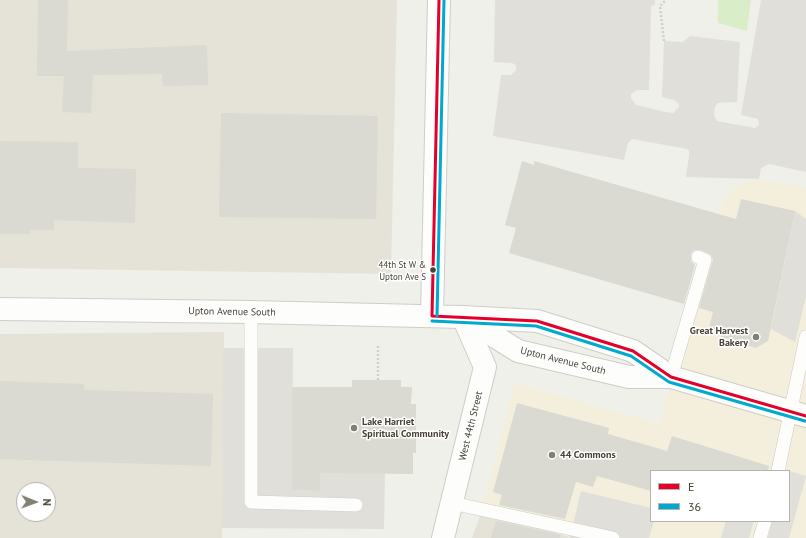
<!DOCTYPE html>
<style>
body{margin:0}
#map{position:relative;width:806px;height:538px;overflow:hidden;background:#f0f0ea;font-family:"PT Sans",sans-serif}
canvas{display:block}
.legend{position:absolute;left:650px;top:470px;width:140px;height:52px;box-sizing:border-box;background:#fff;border:1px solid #b5b3ae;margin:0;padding:5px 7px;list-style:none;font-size:12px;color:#474235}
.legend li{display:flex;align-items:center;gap:8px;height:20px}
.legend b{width:20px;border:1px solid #b5b3ae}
.north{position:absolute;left:16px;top:482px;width:40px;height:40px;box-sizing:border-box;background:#fff;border:1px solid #b5b3ae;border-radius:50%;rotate:91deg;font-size:11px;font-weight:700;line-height:16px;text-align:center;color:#474235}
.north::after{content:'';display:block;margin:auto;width:14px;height:18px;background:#827f74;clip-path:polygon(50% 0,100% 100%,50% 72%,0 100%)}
</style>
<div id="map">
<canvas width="806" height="538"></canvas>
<ul class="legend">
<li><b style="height:5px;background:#e4002b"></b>E</li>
<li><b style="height:5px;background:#00a9ce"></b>36</li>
</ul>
<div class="north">N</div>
</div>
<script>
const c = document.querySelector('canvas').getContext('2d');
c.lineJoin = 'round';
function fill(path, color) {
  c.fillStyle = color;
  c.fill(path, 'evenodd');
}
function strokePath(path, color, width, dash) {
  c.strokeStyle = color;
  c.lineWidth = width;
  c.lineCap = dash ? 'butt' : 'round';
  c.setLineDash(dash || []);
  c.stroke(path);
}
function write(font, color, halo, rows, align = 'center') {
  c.font = font + ' "PT Sans",sans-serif';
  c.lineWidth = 3;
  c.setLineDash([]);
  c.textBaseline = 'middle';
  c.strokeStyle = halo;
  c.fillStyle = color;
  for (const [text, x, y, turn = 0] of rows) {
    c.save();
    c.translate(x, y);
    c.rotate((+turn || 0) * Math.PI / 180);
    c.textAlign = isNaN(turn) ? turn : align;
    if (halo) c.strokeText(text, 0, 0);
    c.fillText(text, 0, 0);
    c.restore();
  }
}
const residential = new Path2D(`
 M0,0h397l-6,274 -391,-6z
 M224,332l-2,206h-222v-204zM24,490h24v24h-24z
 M482,510l91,28h-101z`);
const commercial = new Path2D(`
 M759,179l47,9v350h-233l-91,-28 32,-127 145,41 61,-216 14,-21zM651,471h138v50h-138z`);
const green = new Path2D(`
 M718,0h33l-4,31 -29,-8z`);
const parking = new Path2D(`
 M495,0h160v5l-4,1 -2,84h-12l-6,4v4l5,7 30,7 7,1 6,-6v-3l-5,-4 -12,-3 2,-56 19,1 7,-6 50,6 -3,60 -19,1 -3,4 -1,8 3,6 38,7 4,-3 -1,-6 -17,-4 20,-115h45v172l-37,-8 -8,4 -2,11 -73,-2 3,-21v-5l-2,-2 -55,-10 -4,4 -4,17 -131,-24 8,-61h10l5,-5v-5l-4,-2 -18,-1z
 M795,211l11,8v78l-11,45 -24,-13z
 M223,348h70l-1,142 28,1v-18h65l-1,56 -162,-1z
 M789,471l17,5 -17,62h-21l4,-17h17z
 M581,491l70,17v13h3l-5,17h-79z
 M726,521h28l-5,17h-28z`);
const building = new Path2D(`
 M38,0h30l-1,51 140,-6 1,40 -45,1 -1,-12 -69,1 -2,38 -29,-1 2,-36h-27z
 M221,113l157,3 -2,103 -157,-2z
 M0,141l78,1v26l58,1 -1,54 -81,-3v10h-24v4h-30z
 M522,161l12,4v-4l202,58 5,-20 54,12 -27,130 -12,7 -48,-16 5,-20 -14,-4 14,-49 -2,-4 -10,-5h-7l-3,4v7l4,4 -11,39 -175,-51 7,-25 -11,-3z
 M352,380h49v7h11l-1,17h5v49h-3v21l-93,-1v18l-28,-1v-103h60z
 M0,381l84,3v6l129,4 -2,72 -211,-7z
 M517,403l92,25 -1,6 59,17 5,-15 97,30 -1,5h-117v20l-54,-15 -4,11 -17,-5 -11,37 -66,-14 3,-10 -9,-3z
 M496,521l65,14 -1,3h-69z`);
const path = new Path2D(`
 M664,41l-4,-35 6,-6
 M378,380v-36`);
const service = new Path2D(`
 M251,312v190l105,3
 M671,377l34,-117 -7,-3
 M778,471l28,-134
 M452,503l161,35
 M760,538l5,-17`);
const minor = new Path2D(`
 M443,538l42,-171 -22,-50`);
const tertiary = new Path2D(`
 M0,309l251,3 212,5 74,4 96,30 38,26
 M432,316l7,-316
 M465,318l53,33 111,26h42l135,39`);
const bus1 = new Path2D(`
 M432,316l105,5 96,30 38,26 135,39
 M432,316l7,-316`);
const bus2 = new Path2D(`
 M437,316l7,-316
 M432,321l104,5 95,30 38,26 136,39`);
const markers = [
 [433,270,3.5,"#474235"],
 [756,337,4,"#827f74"],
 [354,428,4,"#827f74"],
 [552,455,4,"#827f74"]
];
const busNames = [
 ["44th St W &",426,265],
 ["Upton Ave S",426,277]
];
const streetNames = [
 ["Upton Avenue South",232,312,1],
 ["Upton Avenue South",563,361,14],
 ["West 44th Street",471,426,-76]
];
const poiNames = [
 ["Great Harvest",748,331,"right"],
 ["Bakery",748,343,"right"],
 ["Lake Harriet",362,422],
 ["Spiritual Community",362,434],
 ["44 Commons",560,455]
];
fill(residential, '#e5e2d7');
fill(commercial, '#f4eedc');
fill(green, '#d9edc8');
fill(parking, '#e0dfda');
fill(building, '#dad9d2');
strokePath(service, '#cecdc7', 14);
strokePath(minor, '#cecdc7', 24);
strokePath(tertiary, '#cecdc7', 24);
strokePath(path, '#d1cfca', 2.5, [2, 2]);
strokePath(service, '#fdfdfc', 13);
strokePath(minor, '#fdfdfc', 22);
strokePath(tertiary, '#fdfdfc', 22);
strokePath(bus1, '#e4002b', 3);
strokePath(bus2, '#00a9ce', 3);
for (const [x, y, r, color] of markers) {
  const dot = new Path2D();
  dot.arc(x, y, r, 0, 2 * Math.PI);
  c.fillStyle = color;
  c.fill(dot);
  strokePath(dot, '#fff', 1.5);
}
write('9px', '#474235', '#fff', busNames, 'right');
write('10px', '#474235', '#fff', streetNames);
write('bold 10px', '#474235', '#fff', poiNames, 'left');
</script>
